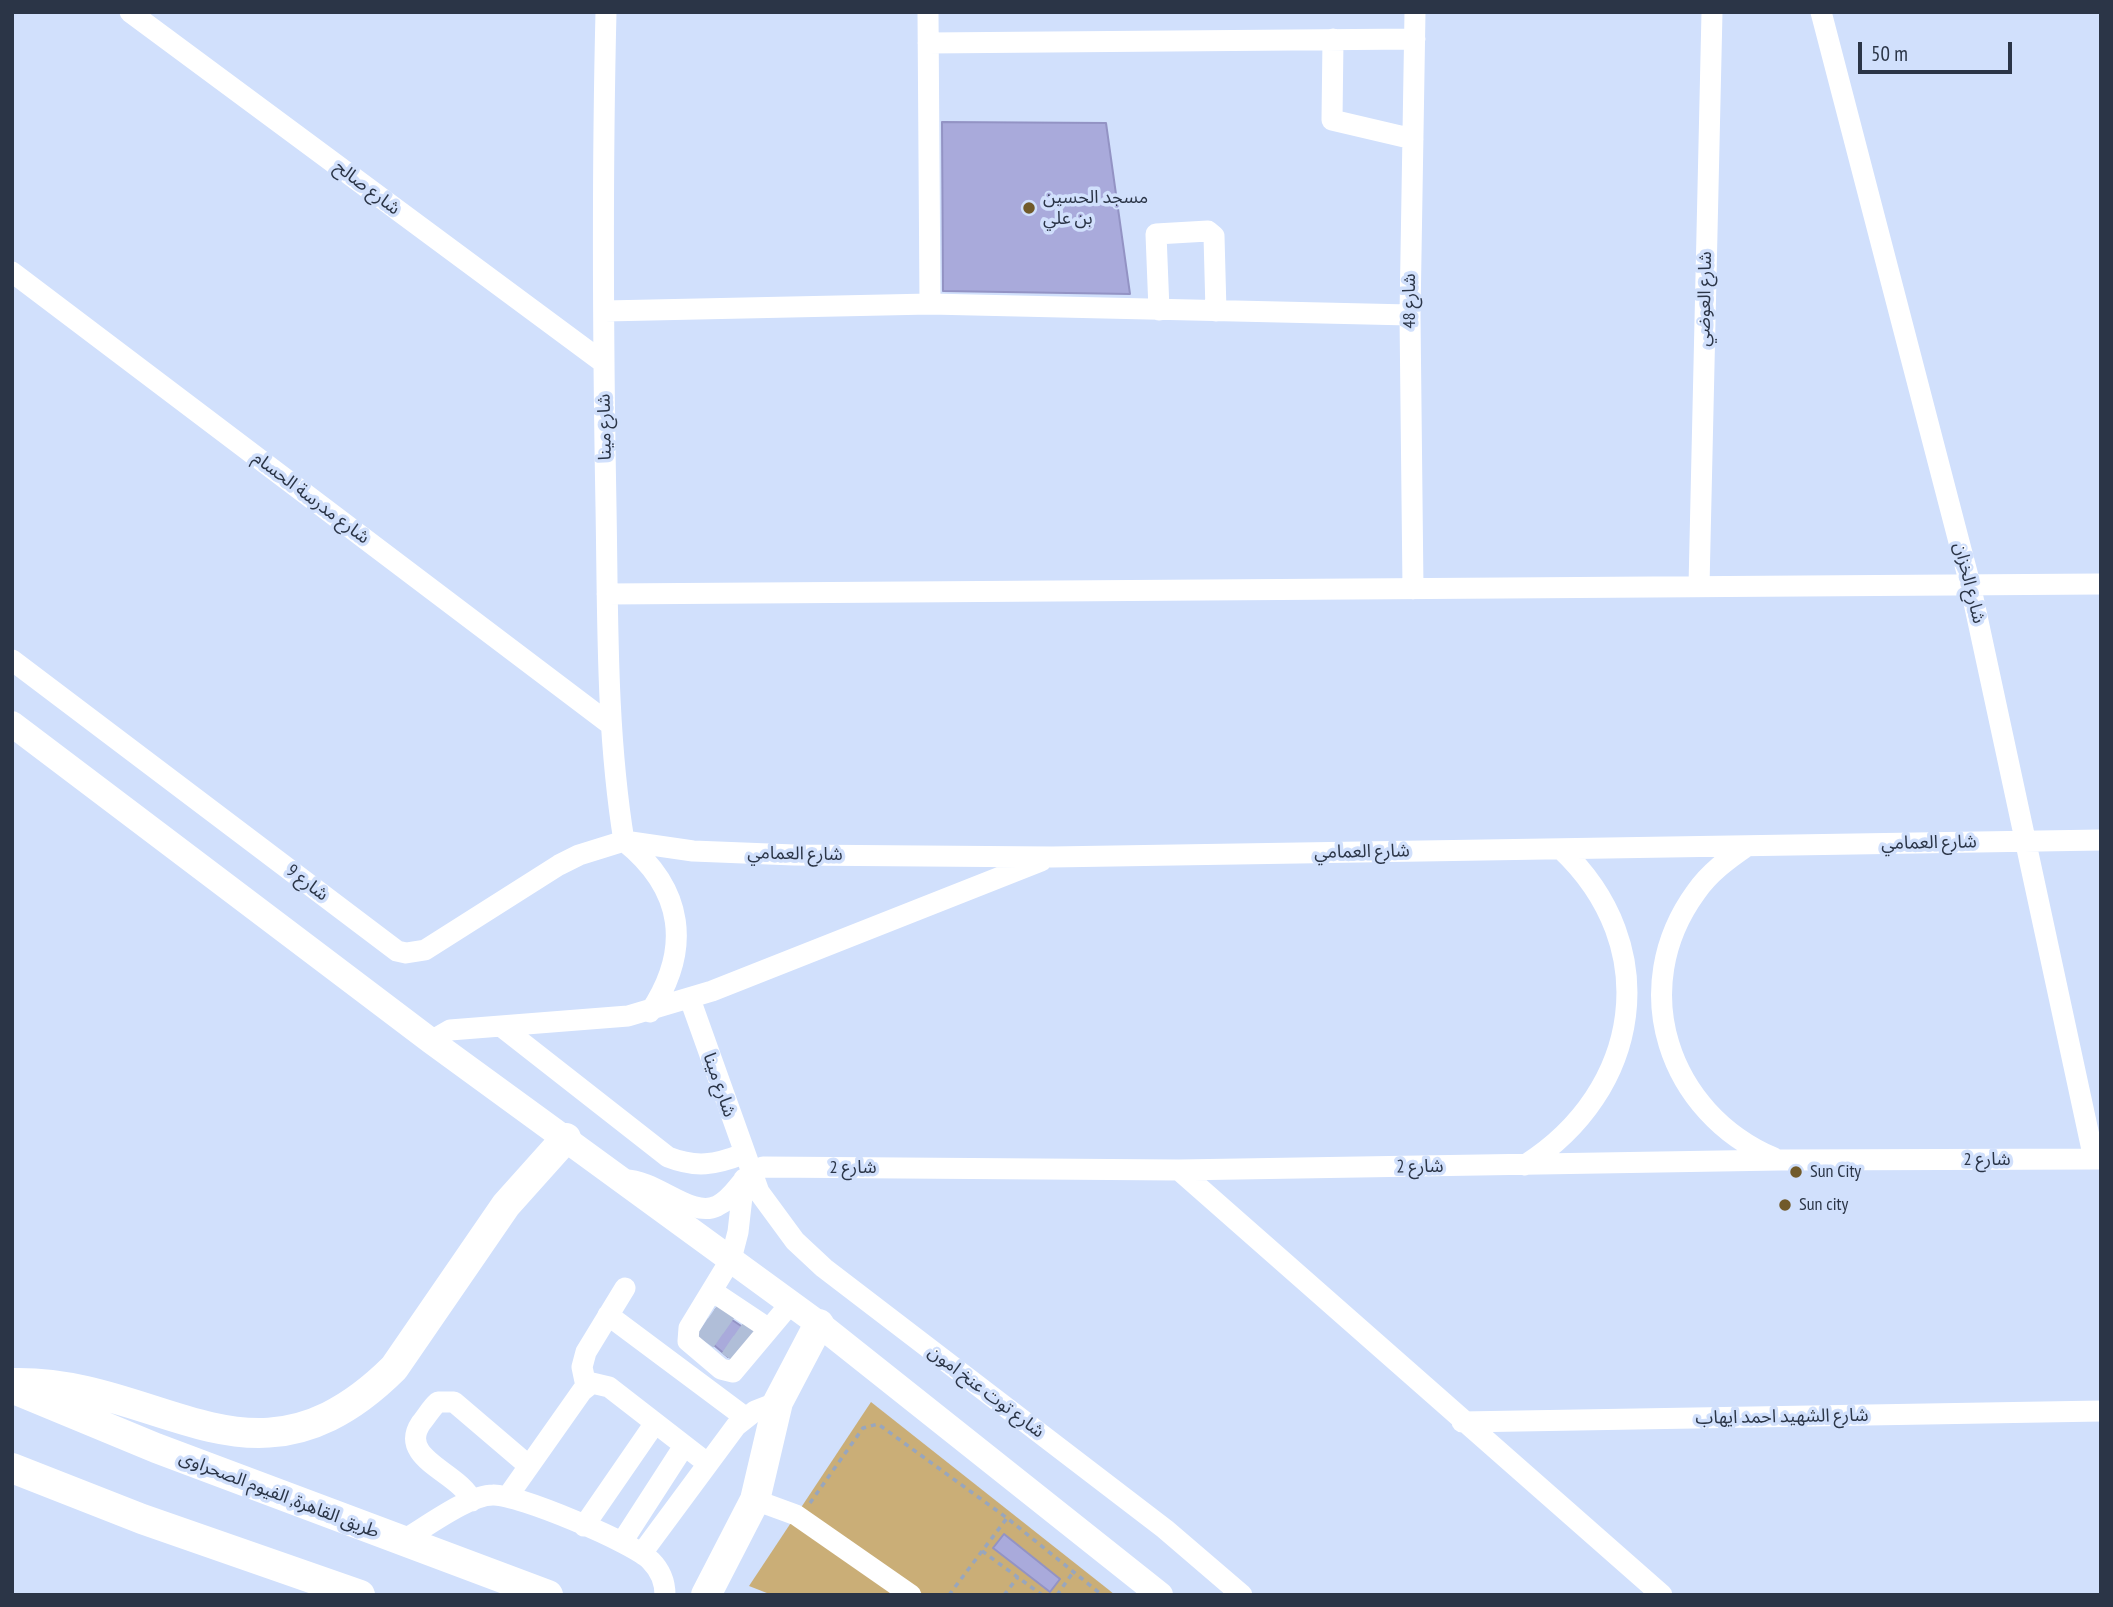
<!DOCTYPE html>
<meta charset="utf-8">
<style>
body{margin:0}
#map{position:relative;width:2113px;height:1607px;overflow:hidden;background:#d1e0fc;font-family:"PT Sans Narrow",sans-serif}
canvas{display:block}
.frame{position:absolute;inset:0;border:14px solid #2b3547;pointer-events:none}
.scale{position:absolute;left:1858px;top:42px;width:154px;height:32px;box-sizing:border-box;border:4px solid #2b3547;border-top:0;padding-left:9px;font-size:21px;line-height:24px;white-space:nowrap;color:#2b3547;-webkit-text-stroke:5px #d1e0fc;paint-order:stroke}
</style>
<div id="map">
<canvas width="2113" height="1607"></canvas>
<div class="frame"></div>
<div class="scale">50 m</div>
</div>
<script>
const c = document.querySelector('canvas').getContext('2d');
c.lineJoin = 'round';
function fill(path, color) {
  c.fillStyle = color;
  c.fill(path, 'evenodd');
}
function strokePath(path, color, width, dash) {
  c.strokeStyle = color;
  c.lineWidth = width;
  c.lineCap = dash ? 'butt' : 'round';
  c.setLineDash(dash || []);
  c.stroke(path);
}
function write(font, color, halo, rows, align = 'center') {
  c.font = font + ' "PT Sans Narrow","Noto Sans Arabic",sans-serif';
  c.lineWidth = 7;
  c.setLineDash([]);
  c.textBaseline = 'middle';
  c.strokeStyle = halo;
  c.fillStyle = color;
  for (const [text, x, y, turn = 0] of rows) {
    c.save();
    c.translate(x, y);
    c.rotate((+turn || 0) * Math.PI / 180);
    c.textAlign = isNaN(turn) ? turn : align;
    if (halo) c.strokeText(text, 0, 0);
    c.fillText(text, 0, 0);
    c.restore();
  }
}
const green = new Path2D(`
 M871,1402l238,188 6,5h-343l-23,-9z`);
const building = new Path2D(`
 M942,122l164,1 24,171 -187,-3z
 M716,1309l34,23 -22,25 -26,-22z
 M1004,1534l56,45 -10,13 -57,-44z`);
const minorTunnel = new Path2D(`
 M712,1313l37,26
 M702,1327l38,26`);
const path = new Path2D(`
 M810,1503l53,-75 15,-4 129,94 95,77
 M982,1551l60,44
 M949,1595l58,-77
 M1004,1595l14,-18
 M1057,1595l17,-24`);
const minor = new Path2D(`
 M130,12l474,351
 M606,12c-4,165 -3,330 0,495 2,111 0,223 18,334
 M928,12l2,292
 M1821,12l149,572 124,575
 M1333,39l-1,81 81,19
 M928,43l487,-4
 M12,272l599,453
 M1159,310l-3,-76 52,-3 6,5 2,75
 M605,311l325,-7 480,11
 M1699,586l13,-574
 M1413,589l-3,-274 5,-303
 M607,594l1494,-10
 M12,660l385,291 9,2 19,-3 134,-85 20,-10 45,-14 69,10 101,4 258,2 1049,-17
 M624,841c60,48 68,108 26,171
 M1747,846c-19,13 -38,27 -51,46 -70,96 -28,221 78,266
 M690,999l69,193 36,49 29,27 341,261 77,66
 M502,1027l166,130c28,11 47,8 75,-3
 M431,1041l19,-11 178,-14 84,-25 329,-130
 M1525,1165c117,-74 139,-219 36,-316
 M1179,1170l483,425
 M744,1179l-6,53 -7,27 -42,69 -1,13 33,28 12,3 58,-69
 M624,1180c32,-1 67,39 93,26 20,-9 24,-32 46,-39l416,3 601,-10 321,-1
 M712,1291l57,38
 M608,1315l138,103
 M586,1386l-4,-19 4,-15 39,-64
 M1462,1422l639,-11
 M508,1496l74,-105 10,-8 17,4 98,76
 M755,1500l41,15 115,80
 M472,1501c-12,-29 -75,-42 -51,-78 6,-7 10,-15 17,-21h16l75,64
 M584,1526l71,-103
 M402,1541c23,-13 66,-46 91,-46 24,-1 142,48 158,66 9,9 14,21 14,34
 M622,1542l62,-96
 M642,1553l94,-127 19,-15 23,-9`);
const major = new Path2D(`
 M12,724l419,317 388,283 341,271`);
const highway = new Path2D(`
 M12,1383c150,-4 242,124 382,-15l112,-163 60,-67
 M16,1390l140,58 392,147
 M12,1468l130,51 218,76
 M706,1595l49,-95 23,-98 41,-78`);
const markers = [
 [1029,208,7,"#715a2a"],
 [1796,1172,7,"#715a2a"],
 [1785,1205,7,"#715a2a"]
];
const streetNames = [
 ["شارع صالح",367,188,37],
 ["شارع العوضي",1705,299,-89],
 ["شارع 48",1410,301,-90],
 ["شارع مينا",605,427,-91],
 ["شارع مدرسة الحسام",311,498,37],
 ["شارع الخزان",1969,583,76],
 ["شارع العمامي",1929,843,-1],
 ["شارع العمامي",1362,852,-1],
 ["شارع العمامي",795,854,1],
 ["شارع 9",307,883,37],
 ["شارع مينا",719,1085,71],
 ["شارع 2",1987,1160],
 ["شارع 2",1420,1167,-1],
 ["شارع 2",853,1168],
 ["شارع توت عنخ امون",986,1392,37],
 ["شارع الشهيد احمد ايهاب",1782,1417,-1],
 ["طريق القاهرة, الفيوم الصحراوى",279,1495,21]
];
const poiNames = [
 ["مسجد الحسين",1043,198],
 ["بن علي",1043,219],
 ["Sun City",1810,1172],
 ["Sun city",1799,1205]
];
fill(green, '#caae77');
fill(building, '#a9aadb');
strokePath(building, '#9393c4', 2);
strokePath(minorTunnel, '#b0bed8', 21, [21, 10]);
strokePath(path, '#98a6be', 3.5, [5, 5]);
strokePath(minor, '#fff', 21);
strokePath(major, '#fff', 26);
strokePath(highway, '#fff', 30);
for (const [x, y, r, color] of markers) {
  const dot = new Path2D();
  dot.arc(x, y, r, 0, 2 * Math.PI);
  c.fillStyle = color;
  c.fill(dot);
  strokePath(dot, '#d1e0fc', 2.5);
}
write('18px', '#2b3547', '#d1e0fc', streetNames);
write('18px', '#2b3547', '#d1e0fc', poiNames, 'left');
</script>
